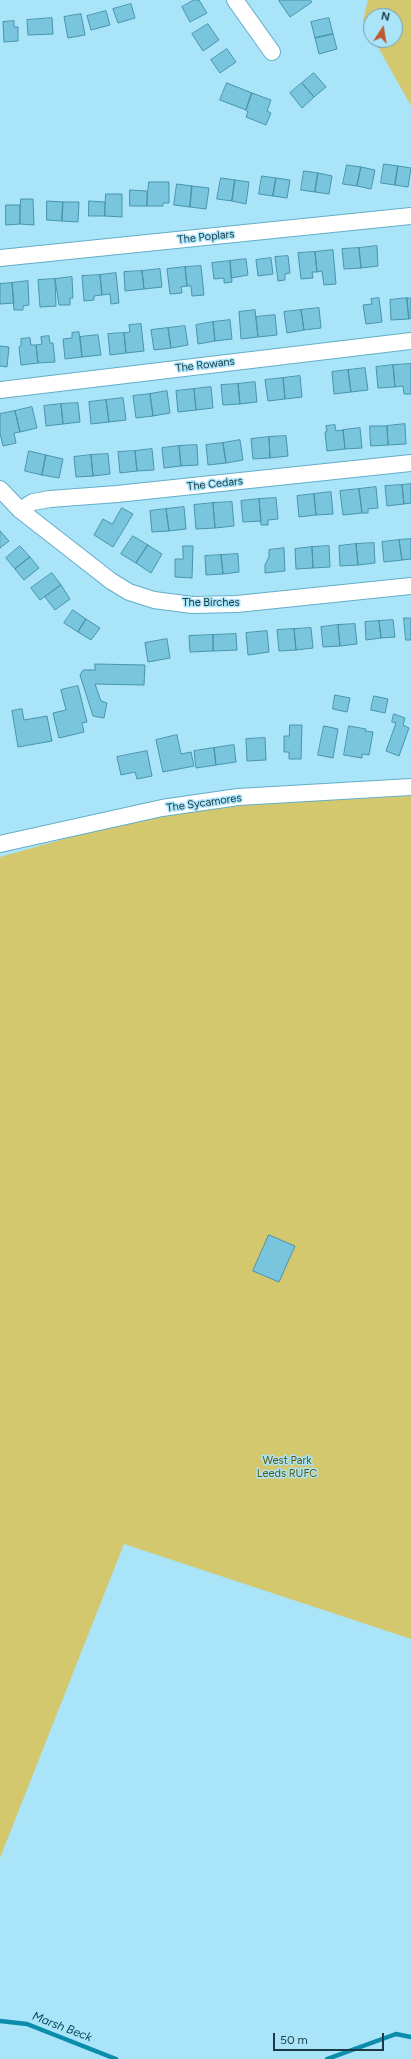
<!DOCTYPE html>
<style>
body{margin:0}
#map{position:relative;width:411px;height:2059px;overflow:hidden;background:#a9e4f9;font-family:Figtree,sans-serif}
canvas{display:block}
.north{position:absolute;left:363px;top:8px;width:40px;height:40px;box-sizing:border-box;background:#a9e4f9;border:1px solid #70a0b1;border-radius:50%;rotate:12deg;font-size:11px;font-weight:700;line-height:16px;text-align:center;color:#1b3a45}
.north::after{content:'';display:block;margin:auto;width:14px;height:18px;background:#bf582d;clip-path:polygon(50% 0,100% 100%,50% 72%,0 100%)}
.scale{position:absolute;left:273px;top:2033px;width:111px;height:18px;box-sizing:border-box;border:2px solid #1b3a45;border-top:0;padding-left:5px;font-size:12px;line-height:14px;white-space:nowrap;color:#1b3a45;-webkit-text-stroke:3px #a9e4f9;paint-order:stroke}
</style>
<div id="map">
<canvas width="411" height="2059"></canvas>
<div class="north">N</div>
<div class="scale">50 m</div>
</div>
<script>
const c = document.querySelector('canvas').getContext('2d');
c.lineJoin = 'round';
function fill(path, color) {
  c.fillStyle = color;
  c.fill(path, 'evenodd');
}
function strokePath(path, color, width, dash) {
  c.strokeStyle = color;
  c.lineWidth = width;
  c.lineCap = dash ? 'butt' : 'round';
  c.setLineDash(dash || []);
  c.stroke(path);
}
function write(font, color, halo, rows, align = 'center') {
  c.font = font + ' Figtree,sans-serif';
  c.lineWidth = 3;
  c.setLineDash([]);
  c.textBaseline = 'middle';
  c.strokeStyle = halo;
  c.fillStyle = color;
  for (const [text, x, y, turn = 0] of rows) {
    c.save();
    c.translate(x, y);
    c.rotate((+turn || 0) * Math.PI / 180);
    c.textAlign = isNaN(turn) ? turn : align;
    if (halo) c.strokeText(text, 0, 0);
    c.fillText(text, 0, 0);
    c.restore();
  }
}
const green = new Path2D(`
 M368,0h43v106l-37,-66h21v-24h-24v19l-8,-15z
 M411,796v843l-287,-95 -124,314v-1001c48,-13 98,-29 146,-38 87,-17 177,-19 265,-23z`);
const stream = new Path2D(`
 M0,2021l27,3 89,35
 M327,2059l69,-25 15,3`);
const building = new Path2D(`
 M194,0h5l8,13 -17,9 -8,-15z
 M281,0h29l2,2 -22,15 -11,-16z
 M131,4l4,14 -17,5 -5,-14z
 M106,11l4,14 -19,5 -4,-14z
 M81,14l4,21 -17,3 -4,-21z
 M52,18l1,16 -25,1 -1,-15z
 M329,18l4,16 -18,4 -4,-16z
 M14,21v6h4v14l-14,1 -1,-20z
 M208,24l11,16 -16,11 -11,-17z
 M333,34l4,15 -18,5 -4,-16z
 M227,49l9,13 -16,11 -9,-13z
 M314,73l12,14 -12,10 -12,-14z
 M227,83l25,10 -6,17 -26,-10z
 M302,83l12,14 -12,11 -12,-15z
 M252,93l19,7 -4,11 4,2 -5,12 -20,-8 2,-5 -2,-2z
 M384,164l14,2 -3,19 -14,-2z
 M347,165l14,2 -4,19 -14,-2z
 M398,166l13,2 -3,19 -13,-2z
 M361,167l14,3 -4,19 -14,-3z
 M304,171l14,2 -3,19 -14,-2z
 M318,173l14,3 -3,18 -14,-2z
 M262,176l14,2 -3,18 -14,-2z
 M221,178l14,2 -3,21 -15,-2z
 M276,178l14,2 -3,18 -14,-2z
 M235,180l14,2 -3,22 -14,-3z
 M149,182h20v21h-6v3h-16z
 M177,184l15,2 -2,21 -16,-2z
 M192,186l17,2 -3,21 -16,-2z
 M130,190l17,1v15h-17z
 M106,194h16v23l-17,-1z
 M21,199h12l1,26 -14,-1z
 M47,201l16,1 -1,19 -15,-1z
 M89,201l16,1v14h-16z
 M63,202h16l-1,20 -16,-1z
 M6,205h14v19l-14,1z
 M377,246l1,20 -17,2 -2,-20z
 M359,248l2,20 -17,1 -2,-20z
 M333,250l3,34 -12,1 -2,-14 -5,1 -2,-20z
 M315,252l2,20h-5l1,6 -12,1 -3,-26z
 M288,256l2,17 -5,1v6l-7,1 -3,-24z
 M271,258l2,16 -15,2 -2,-16z
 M246,259l2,16 -17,3 -1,-17z
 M230,261l2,21 -8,1v-5l-10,1 -2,-16z
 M201,266l3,29 -12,1 -1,-10h-4l-2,-19z
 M185,267l2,19 -6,1 1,6 -12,1 -3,-25z
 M160,269l2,18 -18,2 -2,-18z
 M142,271l2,18 -19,2 -1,-19z
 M116,273l3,30 -8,1 -1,-10 -8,1 -2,-20z
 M100,275l2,20 -8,1v4l-10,1 -2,-25z
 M72,277l1,21h-3v7h-11l-4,-26z
 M55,279l1,27 -16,1 -2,-27z
 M28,281l1,24 -6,1v4h-9l-2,-27z
 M12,283l2,20 -14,1v-20z
 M379,298l3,24 -16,2 -3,-19 9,-1 -1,-5z
 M407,298h4v20l-2,1z
 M407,298l2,21 -18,1 -1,-20z
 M319,308l2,20 -17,2 -3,-20z
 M255,310l3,27 -17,2 -2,-27z
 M301,310l3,20 -17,3 -3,-21z
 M275,315l2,20 -19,2 -2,-20z
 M230,320l2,19 -17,2 -2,-19z
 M213,322l2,19 -17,3 -2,-19z
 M141,324l3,27 -18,2 -2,-20 6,-1 -1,-7z
 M185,326l3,19 -17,3 -3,-20z
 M168,328l3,20 -17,2 -3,-20z
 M79,332l3,25 -17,2 -2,-20 9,-1v-5z
 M124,333l2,20 -16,2 -2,-21z
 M98,335l3,20 -19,2 -2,-20z
 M49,336l1,7h3l2,19 -17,1 -2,-18 6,-1 -1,-7z
 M30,338l1,7h5l2,18 -17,2 -2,-18 2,-1v-7z
 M0,346l9,1 -2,20 -7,-1z
 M411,364v30h-7l-1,-8 -8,1 -2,-22z
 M393,365l2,22 -17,1 -2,-21z
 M365,368l3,22 -17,2 -3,-22z
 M348,370l3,22 -17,2 -2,-22z
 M300,376l2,21 -17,2 -2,-21z
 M283,378l2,21 -17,2 -3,-21z
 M255,382l2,20 -17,2 -2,-20z
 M238,384l2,20 -17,1 -2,-20z
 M211,387l2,21 -17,2 -2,-21z
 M194,389l2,21 -18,2 -2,-21z
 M167,391l3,22 -17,3 -3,-22z
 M150,394l3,22 -17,2 -3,-22z
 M123,398l3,22 -17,2 -3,-22z
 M106,400l3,22 -18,2 -2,-22z
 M78,403l2,19 -17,2 -2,-20z
 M61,404l2,20 -17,2 -2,-20z
 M32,407l5,21 -17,4 -5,-21z
 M15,411l5,21 -6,1 2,10 -13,3 -3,-13v-19z
 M405,424l1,20 -18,1 -1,-19z
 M335,425l1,6 7,-1 2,19 -18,2 -2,-19 2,-1 -1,-5z
 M370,426h17l1,19 -17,1z
 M360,428l2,20 -17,1 -2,-19z
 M286,436l2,20 -18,2 -1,-21z
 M269,437l1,21 -17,1 -2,-20z
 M240,440l3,20 -17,3 -3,-20z
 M223,443l3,20 -18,2 -2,-20z
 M197,445l1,20 -17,1 -2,-20z
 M179,446l2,20 -17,2 -2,-20z
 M152,449l2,21 -17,1 -2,-20z
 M29,451l17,4 -4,20 -17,-4z
 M135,451l2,20 -17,2 -2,-21z
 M108,454l2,20 -17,2 -2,-21z
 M46,455l17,4 -4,19 -17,-3z
 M91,455l2,21 -17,1 -2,-20z
 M411,484v19l-7,1 -2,-19z
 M402,485l2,19 -17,2 -2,-20z
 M376,487l2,21 -10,1v4h-6l-3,-24z
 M359,489l3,24 -19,2 -3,-24z
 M331,492l2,22 -17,1 -2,-21z
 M314,494l2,21 -17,2 -2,-21z
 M276,498l2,21 -10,1v5h-7l-2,-26z
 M259,499l2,22 -18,1 -2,-21z
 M232,502l2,24 -19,2 -2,-25z
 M213,503l2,25 -19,1 -2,-24z
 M184,507l2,22 -17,2 -3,-22z
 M122,508l11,6 -20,33 -19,-12 9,-16 9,5z
 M166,509l3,22 -17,1 -2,-21z
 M0,531l9,10 -9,7z
 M133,536l15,9 -12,18 -15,-9z
 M411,539v20l-9,1 -3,-20z
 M399,540l3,20 -18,2 -2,-20z
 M374,543l1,20 -17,2 -2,-21z
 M356,544l2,21 -18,1 -1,-20z
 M148,545l14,9 -11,19 -15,-10z
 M20,546l10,11 -15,12 -9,-11z
 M183,546h10l-1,32 -17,-1v-18h8z
 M329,546l1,21 -17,1 -1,-21z
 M312,547l1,21 -17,1 -1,-20z
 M284,548l1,23 -20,2v-8l4,-8v-7z
 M238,554l1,18 -16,2 -2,-19z
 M221,555l2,19 -17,1 -1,-19z
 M30,557l9,11 -15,12 -9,-11z
 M52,573l9,12 -21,15 -9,-12z
 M61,585l9,14 -15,11 -10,-13z
 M73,610l13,9 -8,13 -14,-9z
 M404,618h7v22h-5z
 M86,619l14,9 -9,12 -13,-8z
 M393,620l2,17 -14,1 -2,-17z
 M379,621l2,17 -15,2 -1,-18z
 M355,624l2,20 -17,2 -2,-21z
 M338,625l2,21 -17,1 -2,-20z
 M311,628l2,20 -17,2 -2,-21z
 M294,629l2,21 -17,1 -2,-21z
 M267,631l2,21 -21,3 -2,-22z
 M236,634l1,16 -24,1v-16z
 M213,635v16l-23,1 -1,-16z
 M167,639l3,19 -22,4 -3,-19z
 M95,664l50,1 -1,20 -49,-1 6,17 6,2 -3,15 -11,-2 -13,-41 3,-5h12z
 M78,686l9,36 -5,1 2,9 -25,6 -6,-25 13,-3 -5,-20z
 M335,695l15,3 -3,14 -14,-3z
 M374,696l14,3 -3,14 -14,-3z
 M22,709l2,11 23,-4 5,25 -34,6 -6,-36z
 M394,714l11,4 -2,7 6,3 -10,28 -13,-5 10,-28 -4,-1z
 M290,725h12l-1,34h-12v-7h-5v-16h5z
 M324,726l14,3 -5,29 -15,-3z
 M349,726l17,3 -1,2 8,1 -4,23 -7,-1v4l-18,-3z
 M177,735l4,19 10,-2 3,14 -31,6 -7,-32z
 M265,738l1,22 -19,1 -1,-22z
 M234,745l2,17 -20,3 -2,-17z
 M214,748l2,17 -20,3 -2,-17z
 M147,751l5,25 -15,3 -2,-7 -14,3 -4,-18z
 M269,1235l26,11 -16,36 -26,-11z`);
const street = new Path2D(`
 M235,0l37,52
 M0,258l411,-42
 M0,390l411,-49
 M0,489l20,21 91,71 18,11 25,8 38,5 45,-1 174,-18
 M20,510l13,-8 17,-3 67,-5 294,-31
 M0,844l162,-36 76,-11 173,-10`);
const streetNames = [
 ["The Poplars",206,237,-6],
 ["The Rowans",205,365,-7],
 ["The Cedars",215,484,-6],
 ["The Birches",211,603],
 ["The Sycamores",204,803,-8]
];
const parkNames = [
 ["West Park",287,1461],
 ["Leeds RUFC",287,1474]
];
const waterNames = [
 ["Marsh Beck",62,2027,21]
];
fill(green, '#d4c86f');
strokePath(stream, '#0a8caa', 4.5);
fill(building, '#7ac5de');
strokePath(building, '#4894ac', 1);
strokePath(street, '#63aec7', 18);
strokePath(street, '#fff', 16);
write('11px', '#1b3a45', '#a9e4f9', streetNames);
write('11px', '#5f5600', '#a9e4f9', parkNames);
write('italic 12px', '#094656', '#a9e4f9', waterNames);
</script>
